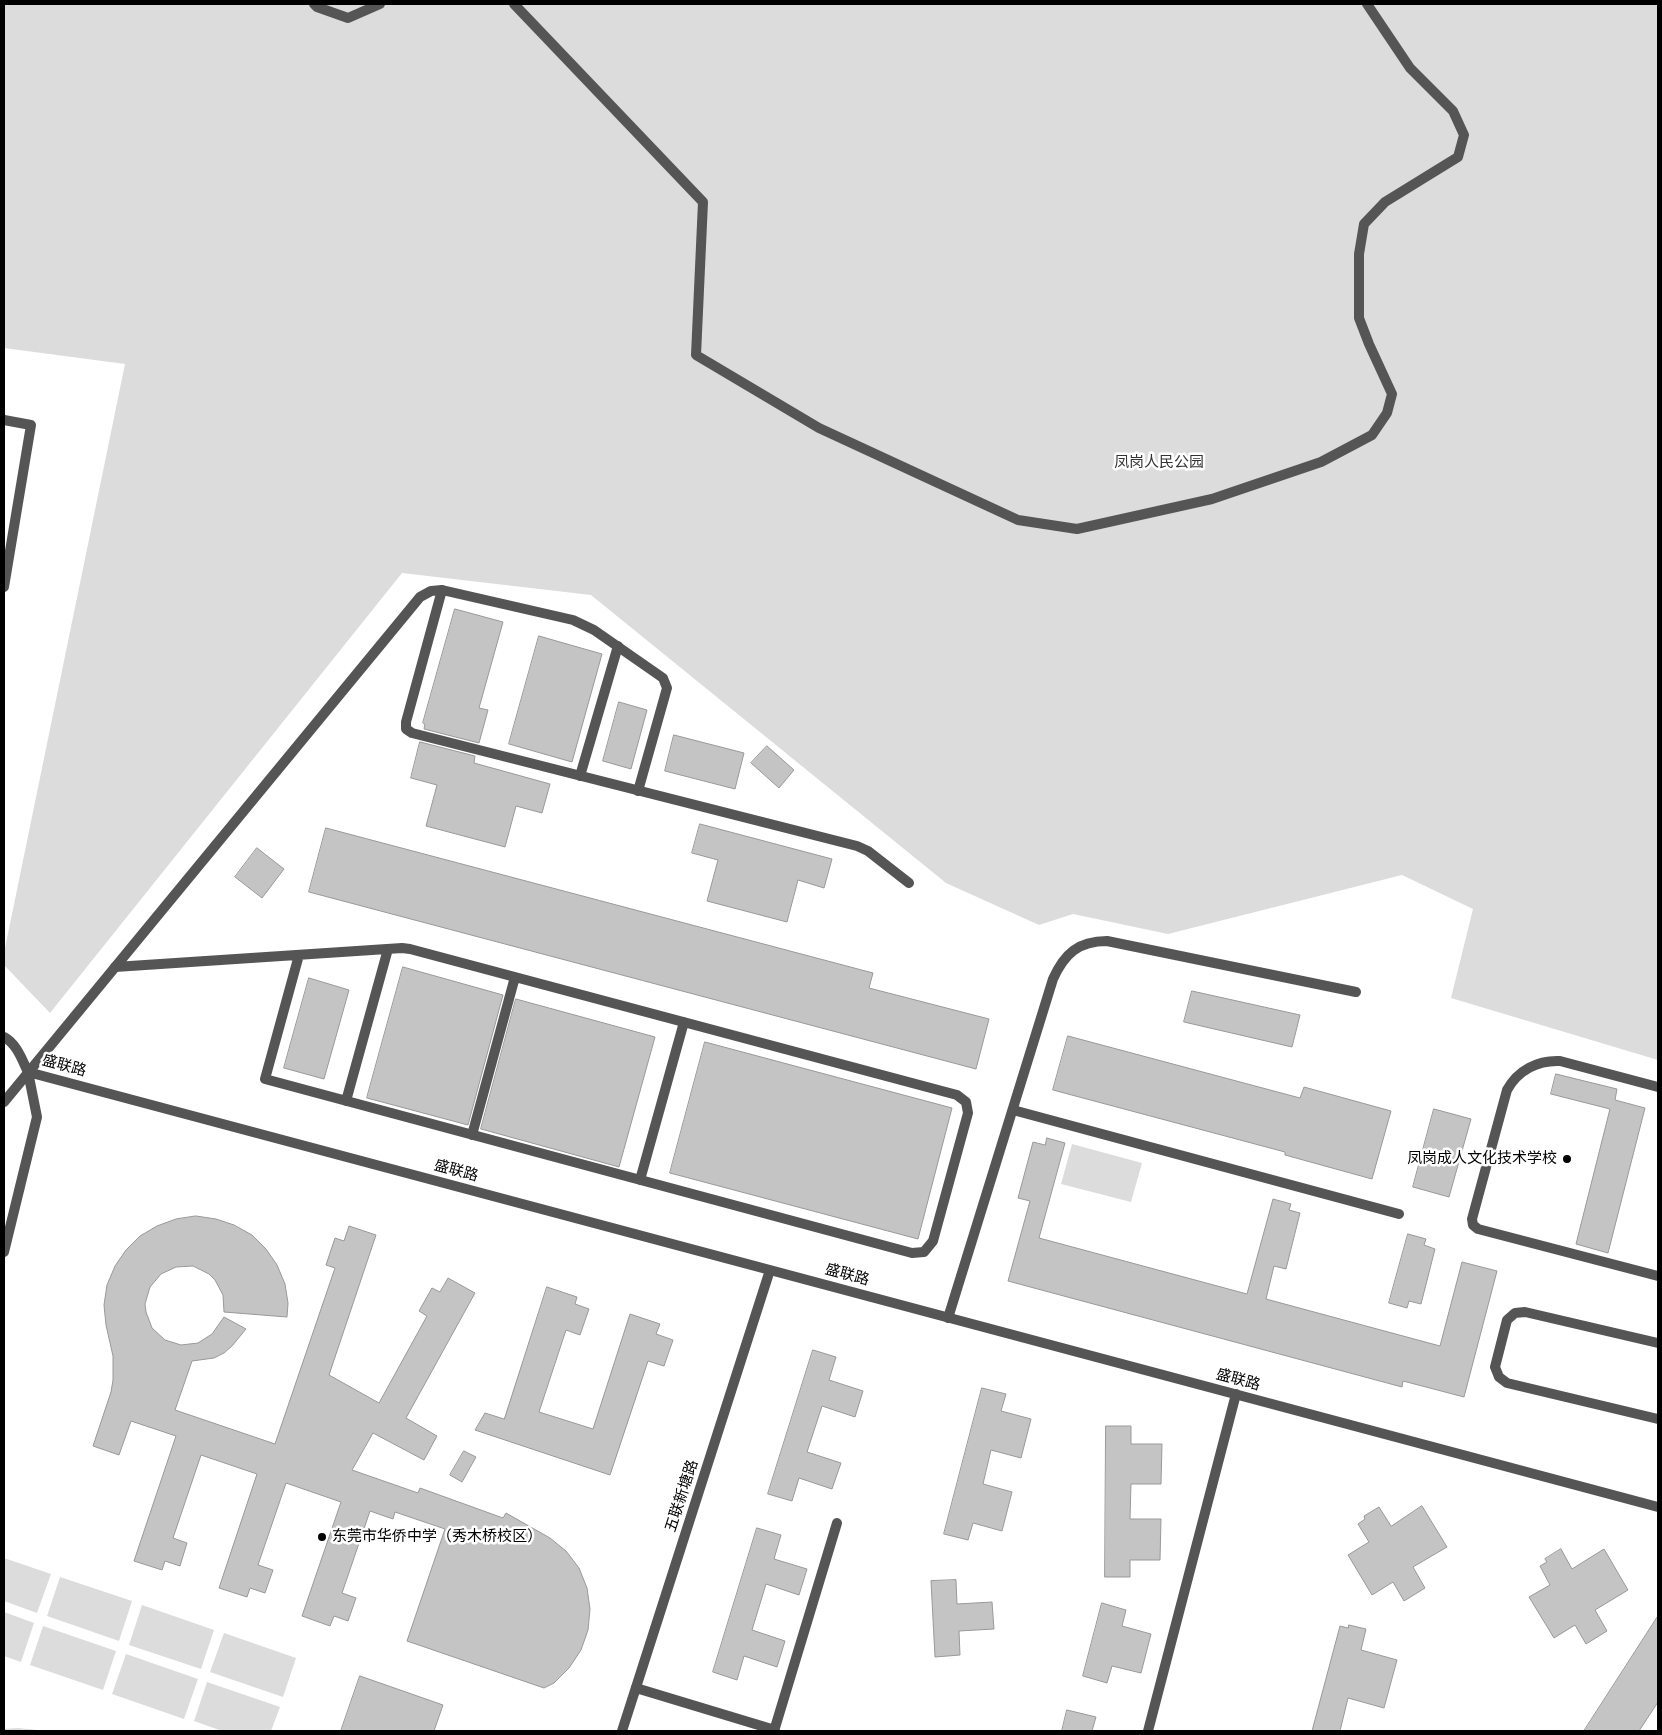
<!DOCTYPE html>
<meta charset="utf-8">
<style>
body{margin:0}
#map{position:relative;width:1662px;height:1735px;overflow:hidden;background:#fff;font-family:"Fira Sans Condensed",sans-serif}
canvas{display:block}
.frame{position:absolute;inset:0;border:5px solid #000;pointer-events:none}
</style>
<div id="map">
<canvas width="1662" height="1735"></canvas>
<div class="frame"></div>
</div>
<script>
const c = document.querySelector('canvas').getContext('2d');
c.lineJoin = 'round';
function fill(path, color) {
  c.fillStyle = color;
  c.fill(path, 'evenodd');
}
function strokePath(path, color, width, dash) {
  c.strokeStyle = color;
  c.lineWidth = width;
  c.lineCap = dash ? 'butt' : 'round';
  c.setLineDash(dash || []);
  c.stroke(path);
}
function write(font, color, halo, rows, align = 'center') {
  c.font = font + ' "Fira Sans Condensed","Noto Sans SC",sans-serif';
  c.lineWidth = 5;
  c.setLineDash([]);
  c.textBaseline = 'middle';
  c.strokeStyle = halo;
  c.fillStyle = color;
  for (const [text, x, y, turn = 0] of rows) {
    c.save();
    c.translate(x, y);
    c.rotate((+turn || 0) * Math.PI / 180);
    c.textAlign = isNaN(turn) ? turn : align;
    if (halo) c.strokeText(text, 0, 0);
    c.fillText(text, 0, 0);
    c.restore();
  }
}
const green = new Path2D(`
 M4,4h1654v1056l-207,-62 22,-89 -71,-34 -234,59 -95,-20 -34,11 -93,-42 -355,-288 -189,-22 -352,440 -46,-48v-12l121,-589 -121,-16z
 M1072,1144l70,19 -11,39 -70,-18z
 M4,1558l47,16 -14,39 -33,-12z
 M60,1577l72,24 -13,40 -72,-25z
 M142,1605l72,25 -13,39 -72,-24z
 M4,1612l30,11 -13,39 -17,-6z
 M43,1626l73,25 -13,39 -73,-25z
 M224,1633l72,25 -13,39 -73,-25z
 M126,1654l72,25 -14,40 -72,-25z
 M207,1682l73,25 -9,24h-49l-28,-10z
 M18,1728l28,3h-42v-2z`);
const building = new Path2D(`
 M455,609l48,13 -24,86 9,2 -9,33 -55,-14 1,-5 -2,-1z
 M539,636l63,18 -30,108 -63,-18z
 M619,702l28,8 -16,59 -28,-8z
 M674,735l70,18 -9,36 -70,-18z
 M420,742l55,14 -1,7 76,21 -8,29 -26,-7 -11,41 -79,-21 11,-41 -26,-7z
 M767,746l27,24 -15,18 -28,-25z
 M700,824l132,35 -8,29 -26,-8 -11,42 -80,-21 11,-41 -26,-7z
 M326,828l547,145 -4,15 120,31 -13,50 -667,-177z
 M257,848l27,21 -22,29 -27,-21z
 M403,967l100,28 -35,130 -101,-27z
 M309,978l40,12 -25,89 -40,-11z
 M1192,991l108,24 -8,32 -108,-25z
 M516,999l139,38 -36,130 -138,-38z
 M1068,1036l232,62 4,-11 87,24 -19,68 -87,-24v-3l-232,-62z
 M705,1042l247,66 -34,131 -248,-66z
 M1556,1074l61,15 -2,11 30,8 -37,145 -32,-9 34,-135 -59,-15z
 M1434,1109l37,10 -22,78 -36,-10z
 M1047,1138l18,5 -26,95 208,56 26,-95 18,5 -2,6 11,3 -14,56 -12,-3 -8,33 174,47 22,-84 35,9 -33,126 -61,-16 -1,6 -394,-106 22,-80 -12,-3 15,-56 12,3z
 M196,1216l20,3 18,6 18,10 14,14 11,16 8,19 3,19 -1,14 -63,-5 -1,-17 -8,-15 -6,-6 -16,-8 -17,1 -15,7 -11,13 -5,17 1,8 6,16 13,12 16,5 17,-2 14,-9 12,-17 22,12 -14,17 -8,7 -10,5 -22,3 -17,49 100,34 60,-176 -9,-3 9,-27 9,3 5,-15 27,9 -47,140 50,28 48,-87 -8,-5 13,-23 8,4 8,-14 27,15 -69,125 31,18 -13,24 -51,-27 -21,37 66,23 2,-5 83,30 3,-5 44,25 16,13 13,17 8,20 3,21 -2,21 -7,20 -12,18 -15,15 -10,5 -137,-47 38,-112 -50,-17 -2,7 -23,-8 -28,82 14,5 -8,23 -14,-5 -4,10 -28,-10 39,-114 -55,-19 -28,82 15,5 -8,23 -15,-5 -3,9 -28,-9 38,-114 -56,-19 -28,83 14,5 -7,23 -15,-5 -3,9 -28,-9 42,-125 -45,-15 -12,34 -26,-9 18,-54 2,-12v-24l-7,-31 -2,-20 3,-20 8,-19 11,-16 14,-14 17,-10 19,-7z
 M1408,1234l18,5 -2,6 11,4 -14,55 -12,-3 -2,7 -18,-5z
 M547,1287l30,10 -2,7 14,5 -9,26 -14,-5 -27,82 54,17 37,-115 30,10 -4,10 17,6 -9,26 -16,-5 -38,114 -135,-45 10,-17 19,6z
 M813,1350l23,7 -7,23 34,11 -8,26 -33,-11 -15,46 34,11 -9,26 -33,-11 -7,23 -24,-7z
 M982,1388l24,6 -5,17 30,8 -10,39 -30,-8 -8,34 29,8 -10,39 -29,-8 -5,17 -24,-6z
 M1106,1426h25v18h31l-1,40h-30l-1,35h31l-1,41h-30v17h-25z
 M464,1451l12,6 -14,25 -12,-7z
 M1422,1506l25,41 -34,20 12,21 -21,13 -11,-19 -21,13 -24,-40 21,-13 -11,-18 7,-5 -1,-3 15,-9 12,19z
 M757,1528l24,7 -7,24 33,10 -8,26 -33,-11 -14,46 33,11 -8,26 -33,-11 -7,24 -24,-8z
 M1561,1549l11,20 32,-20 24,41 -33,20 12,21 -21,13 -11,-19 -21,13 -25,-41 21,-12 -10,-19 7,-4 -2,-3z
 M956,1580l1,24 35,-2 2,27 -35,2 1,24 -25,2 -4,-76z
 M1102,1603l24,7 -4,16 29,8 -10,39 -29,-7 -5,17 -24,-7z
 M1658,1616v86l-19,29h-55z
 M1349,1625l17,4 -5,21 36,10 -13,48 -36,-10 -8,33h-28l28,-105 8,2z
 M360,1676l83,29 -9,26h-93z
 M1067,1710l29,7 -4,14h-30z`);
const service = new Path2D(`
 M314,4l3,3 31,11 32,-14
 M514,4l189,198 -7,153 123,73 199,92 59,9 135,-30 109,-37 51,-27 15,-22 5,-19 -23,-50 -10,-26v-64l5,-30 21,-22 73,-45 6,-22 -11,-24 -43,-43 -43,-64
 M4,420l27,5 -27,162
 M442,590l-36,132v7l6,4 445,113 11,5 41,32
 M580,776l38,-130
 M115,967l287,-19 8,1 547,146 9,7 2,11 -35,128 -9,11 -12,1 -647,-174 34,-124
 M4,1037c13,7 18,23 24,35
 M1658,1087l-98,-26c-22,-1 -42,9 -53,29l-35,129 1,6 5,4 180,47
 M346,1101l42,-152
 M1013,1110l386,104
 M472,1135l43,-158
 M640,1180l44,-158
 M948,1318l105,-339c11,-25 25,-38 54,-38l249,51
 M1658,1343l-133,-31 -10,1 -8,7 -12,47 4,10 8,6 151,36
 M636,1688l139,42
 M774,1731l63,-208
 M1148,1731l88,-337`);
const minor = new Path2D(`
 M28,1072l1630,435
 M4,1102l416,-505 11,-6 11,-1 131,30 21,10 69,48 4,10 -29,103
 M4,1252l33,-135 -9,-45
 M622,1731l148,-461`);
const markers = [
 [1567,1159,5,"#000"],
 [322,1537,5,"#000"]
];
const parkNames = [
 ["凤岗人民公园",1159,463]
];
const streetNames = [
 ["盛联路",64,1066,15],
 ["盛联路",456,1171,15],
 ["盛联路",847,1275,15],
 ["盛联路",1238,1380,15],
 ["五联新塘路",682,1496,-72]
];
const poiNames = [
 ["凤岗成人文化技术学校",1557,1159],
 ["东莞市华侨中学（秀木桥校区）",332,1537,"left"]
];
fill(green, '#dcdcdc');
fill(building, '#c4c4c4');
strokePath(building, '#999', 1);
strokePath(service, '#555', 10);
strokePath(minor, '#555', 10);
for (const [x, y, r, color] of markers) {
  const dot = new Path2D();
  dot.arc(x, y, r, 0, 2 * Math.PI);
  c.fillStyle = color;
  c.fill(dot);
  strokePath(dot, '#fff', 2);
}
write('15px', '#333', '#fff', parkNames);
write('15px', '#000', '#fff', streetNames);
write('15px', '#000', '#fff', poiNames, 'right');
</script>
